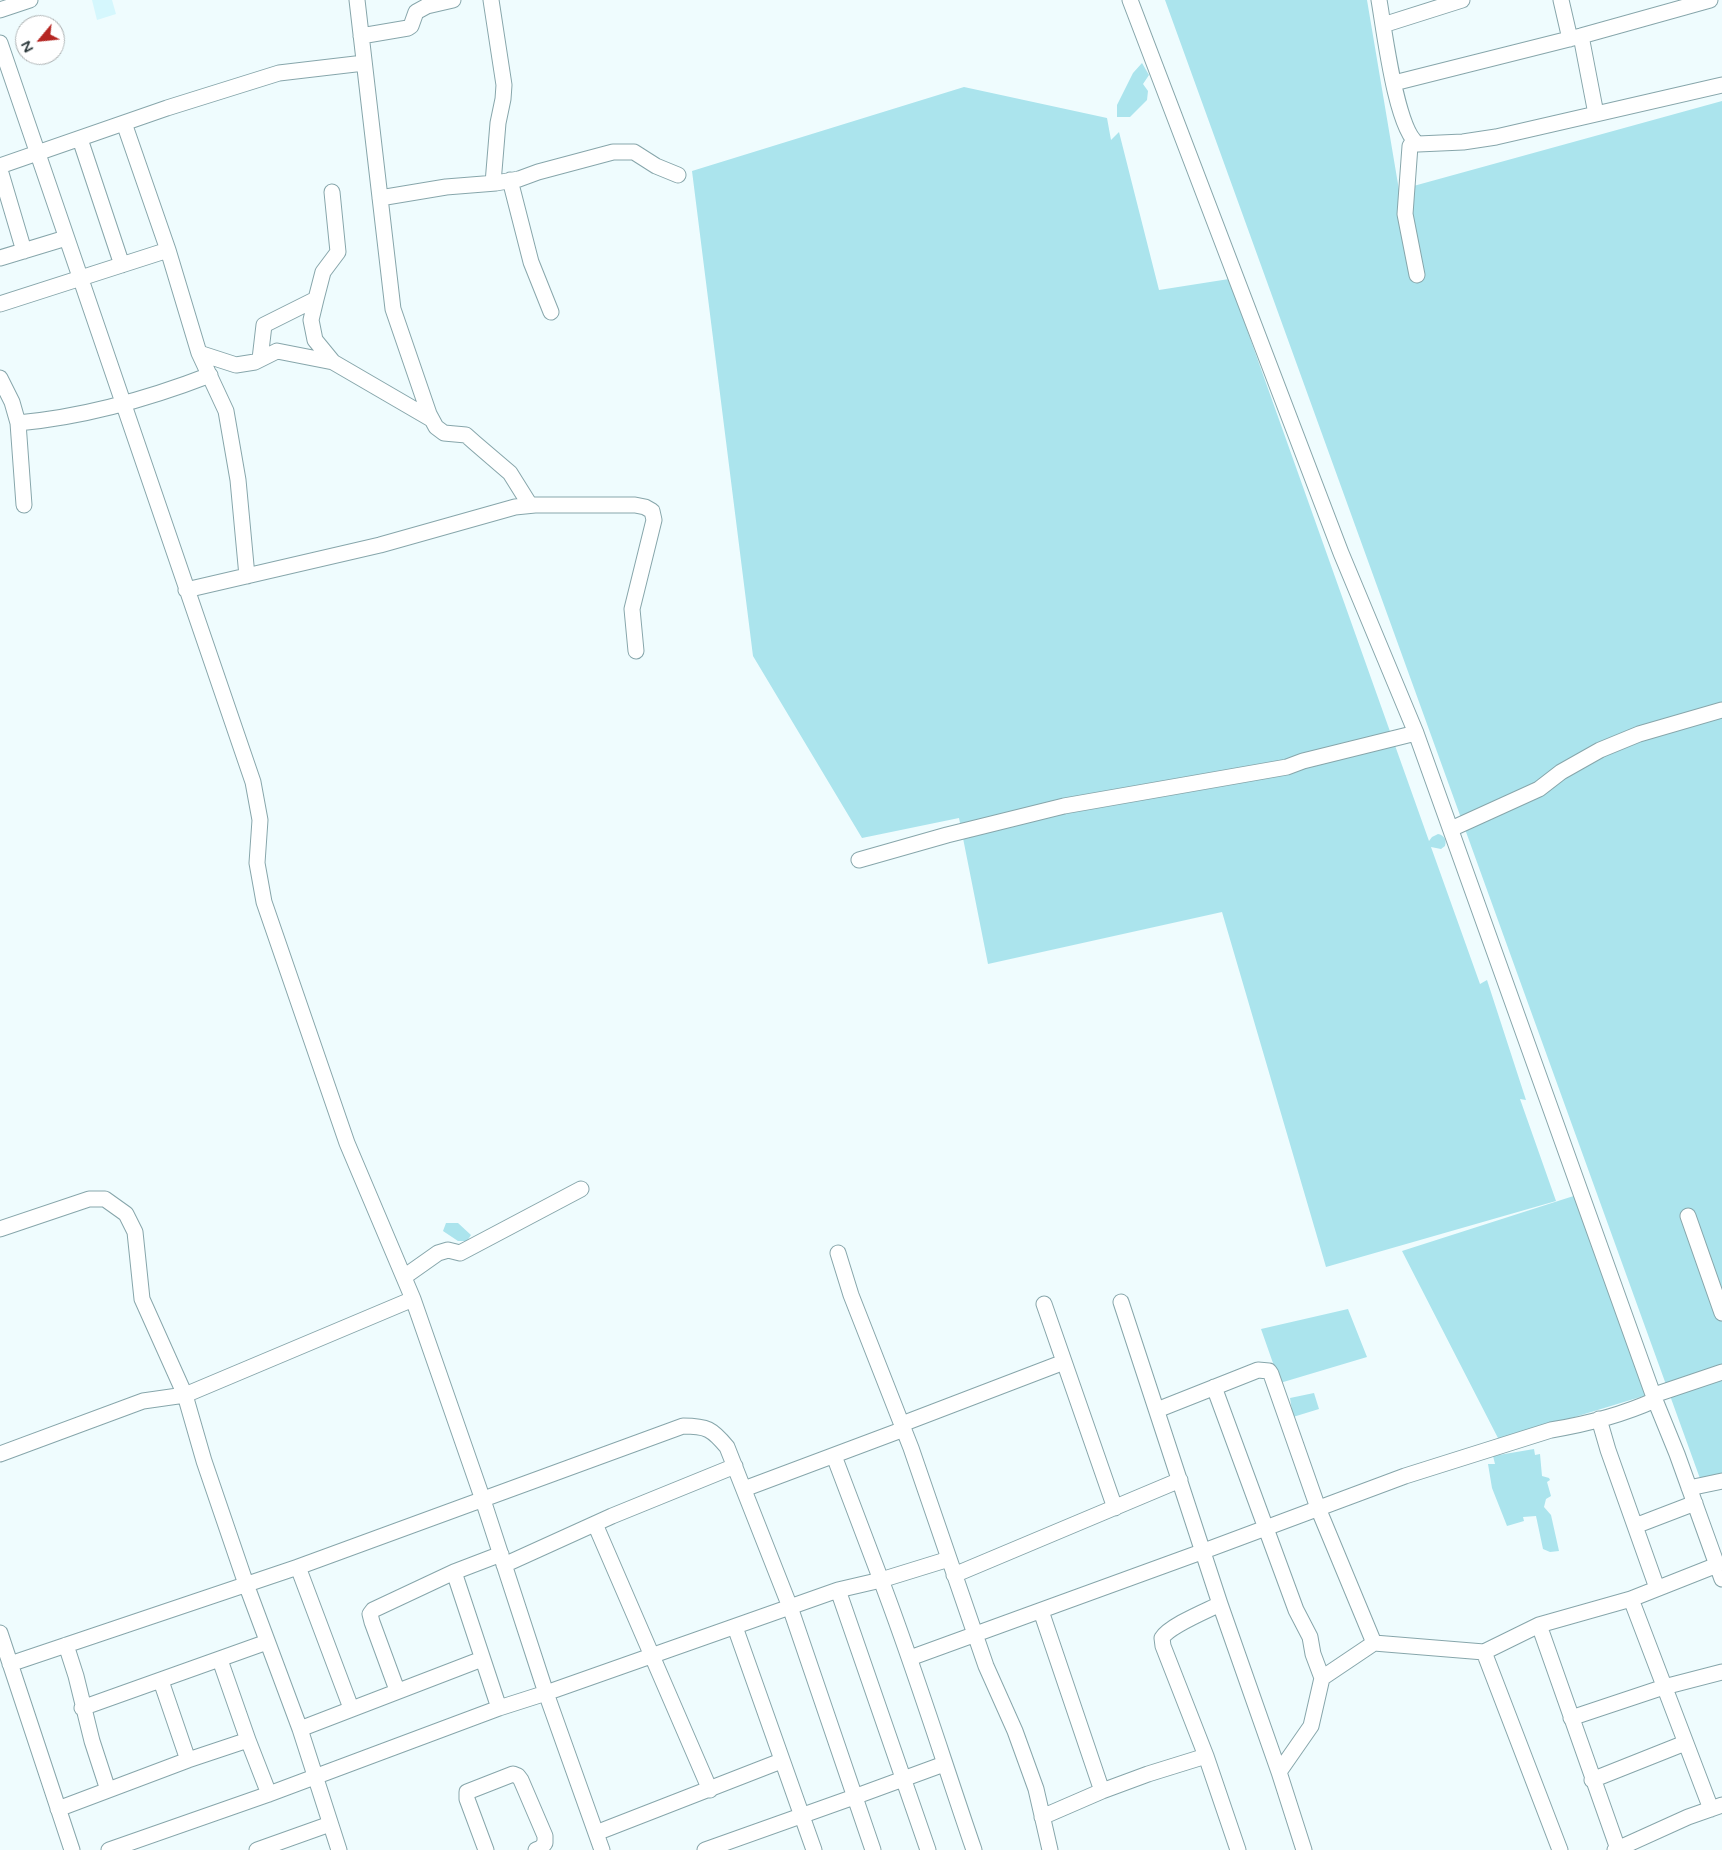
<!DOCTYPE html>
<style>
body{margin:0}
#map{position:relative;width:1722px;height:1850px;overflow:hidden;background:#effcfe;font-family:"Varela Round",sans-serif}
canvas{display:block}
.north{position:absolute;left:15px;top:15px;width:50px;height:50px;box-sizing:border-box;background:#fff;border:1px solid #abb0b1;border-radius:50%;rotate:242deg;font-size:14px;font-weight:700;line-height:20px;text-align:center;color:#2d3a3c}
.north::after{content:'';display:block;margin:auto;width:18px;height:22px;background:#b52521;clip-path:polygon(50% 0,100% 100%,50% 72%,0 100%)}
</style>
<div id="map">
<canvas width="1722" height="1850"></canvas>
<div class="north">N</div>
</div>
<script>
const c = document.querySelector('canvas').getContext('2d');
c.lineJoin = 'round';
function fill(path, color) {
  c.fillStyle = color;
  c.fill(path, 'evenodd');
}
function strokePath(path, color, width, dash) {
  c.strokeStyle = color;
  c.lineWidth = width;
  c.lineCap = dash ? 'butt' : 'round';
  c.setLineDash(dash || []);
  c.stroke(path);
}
const built = new Path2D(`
 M92,0h20l4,14 -19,6z`);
const green = new Path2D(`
 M1165,0h202l32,190 323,-89v1378l-20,5z
 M1142,63l7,12 -6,9 5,7 -1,9 -17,17h-13v-12l16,-32z
 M964,87l143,31 4,22 8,-8 40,158 70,-11 200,562 3,-4 6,-3c6,1 9,6 7,12l-4,3 -10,-2 49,137 7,-4 39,120 -6,-1 36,102 -230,66 -104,-355 -234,52 -29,-146 -97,20 -109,-182 -61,-485z
 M1583,1193l64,202 -148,45 -97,-189z
 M446,1223h12l13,12 -4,6h-9l-15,-10z
 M1348,1309l19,48 -87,26 -19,-54z
 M1314,1393l5,16 -26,8 -3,-19z
 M1534,1449l1,6 5,-1 2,22 7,2 1,2 -3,2 4,14 -5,3 -2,8 7,8 8,36 -9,1 -7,-3 -7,-33 -13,1 1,4 -17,5 -15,-38 -4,-24h7l-2,-8z`);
const minor = new Path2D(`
 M357,0l36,309 36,105 7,13 8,6 22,2 9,8 35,30 20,32
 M491,0l13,85 -1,14 -5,24 -5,60
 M1130,0l211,553 75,180 239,667 22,54 45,125
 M1379,0c5,28 17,130 39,144l45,-2 33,-5 226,-52
 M1561,0l9,39
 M0,10l30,-10
 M1383,25l79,-25
 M361,36l47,-8 3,-2 5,-14 11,-6 26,-6
 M1581,36l15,78
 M0,43l253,739 7,38 -3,43 7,39 83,241 66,156 70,201 63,193 56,157
 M1394,83l187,-47 129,-36
 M124,123l44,127 31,103 27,58 12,69 9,96
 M80,139l42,126
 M1413,141l-3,5 -5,68 12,61
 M0,166l167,-58 112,-35 85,-10
 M0,170l24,81
 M510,180l21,82 20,50
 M332,192l6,60 -15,20 -7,27 -5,21 4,20 18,22 98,57
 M380,198l66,-11 50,-4 23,-4 19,-7 75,-20h21l22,14 22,9
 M0,258l66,-20
 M0,304l168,-54
 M199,353l37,12 19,-3 22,-11 56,11
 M260,359l4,-34 52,-26
 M0,378l12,24 6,21c66,-6 130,-24 192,-48
 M18,423l6,82
 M186,590l194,-45 135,-38 20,-2h100l10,2 7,4 2,9 -22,89 4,42
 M1451,829l88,-40 22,-17 39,-22 39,-16 83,-24
 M859,860l88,-25 117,-29 223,-39 16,-6 113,-28
 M1688,1216l34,97
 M0,1229l89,-30h16l21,15 9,18 7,67 43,96 19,66 42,123 54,145 39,121
 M838,1253l13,42 60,153 75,218 29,65 21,58 14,61
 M404,1277l34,-24 10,-3 12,3 121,-64
 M1121,1302l99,302 59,168 25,78
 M1044,1304l71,204
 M1214,1387l82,223 14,27 3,17 9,24
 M1654,1395l68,-23
 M1157,1410l101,-40 11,1 2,3 47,134 56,135
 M1599,1419l9,31 49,138
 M902,1424l162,-62
 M0,1454l143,-53 42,-6 228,-96
 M834,1456l47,124 68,-21
 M1689,1488l33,-7
 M744,1489l160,-60
 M595,1524l115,266
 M1635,1526l60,-23
 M504,1565l108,-49 123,-50
 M298,1567l53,141
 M454,1572l45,136
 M954,1575l226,-95
 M838,1590l43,-10c34,89 62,180 93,270
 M1631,1599l80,210
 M1041,1611l61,180 -60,26
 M1539,1625l79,224
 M735,1627l79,223
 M0,1633l72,217
 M66,1645l10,31 16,65 16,49
 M1484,1652l76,198
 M910,1658l294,-107 201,-75 146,-46c36,-6 71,-15 104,-30
 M220,1660l28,80 21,54
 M10,1664l288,-97 385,-141c24,0 29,3 44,21l63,160 83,243
 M161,1681l27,79
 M397,1690l-25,-68 -2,-8 3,-4 81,-38 47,-18
 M82,1708l185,-66
 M1571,1718l93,-31 58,-15
 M300,1729l182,-70
 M1206,1756l-43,-110 -1,-8c7,-12 44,-27 58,-34
 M1279,1772l32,-46 11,-48 52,-35 110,9 55,-27 92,-26 86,-34
 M1592,1780l93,-37
 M1102,1791l46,-17 58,-18 32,94
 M58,1809l130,-49 60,-20
 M596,1833l185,-72
 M109,1850l160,-56 230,-86 47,-15 292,-103 90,260
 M257,1850l73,-26
 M486,1850l-19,-51v-7l46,-18 5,2 3,4 24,56v7l-4,5 -5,2
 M705,1850l149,-53 90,-33
 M1615,1850l73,-33 34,-12`);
fill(built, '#d5f7fd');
fill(green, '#abe4ed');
strokePath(minor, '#87a6ab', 17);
strokePath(minor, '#fff', 15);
</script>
